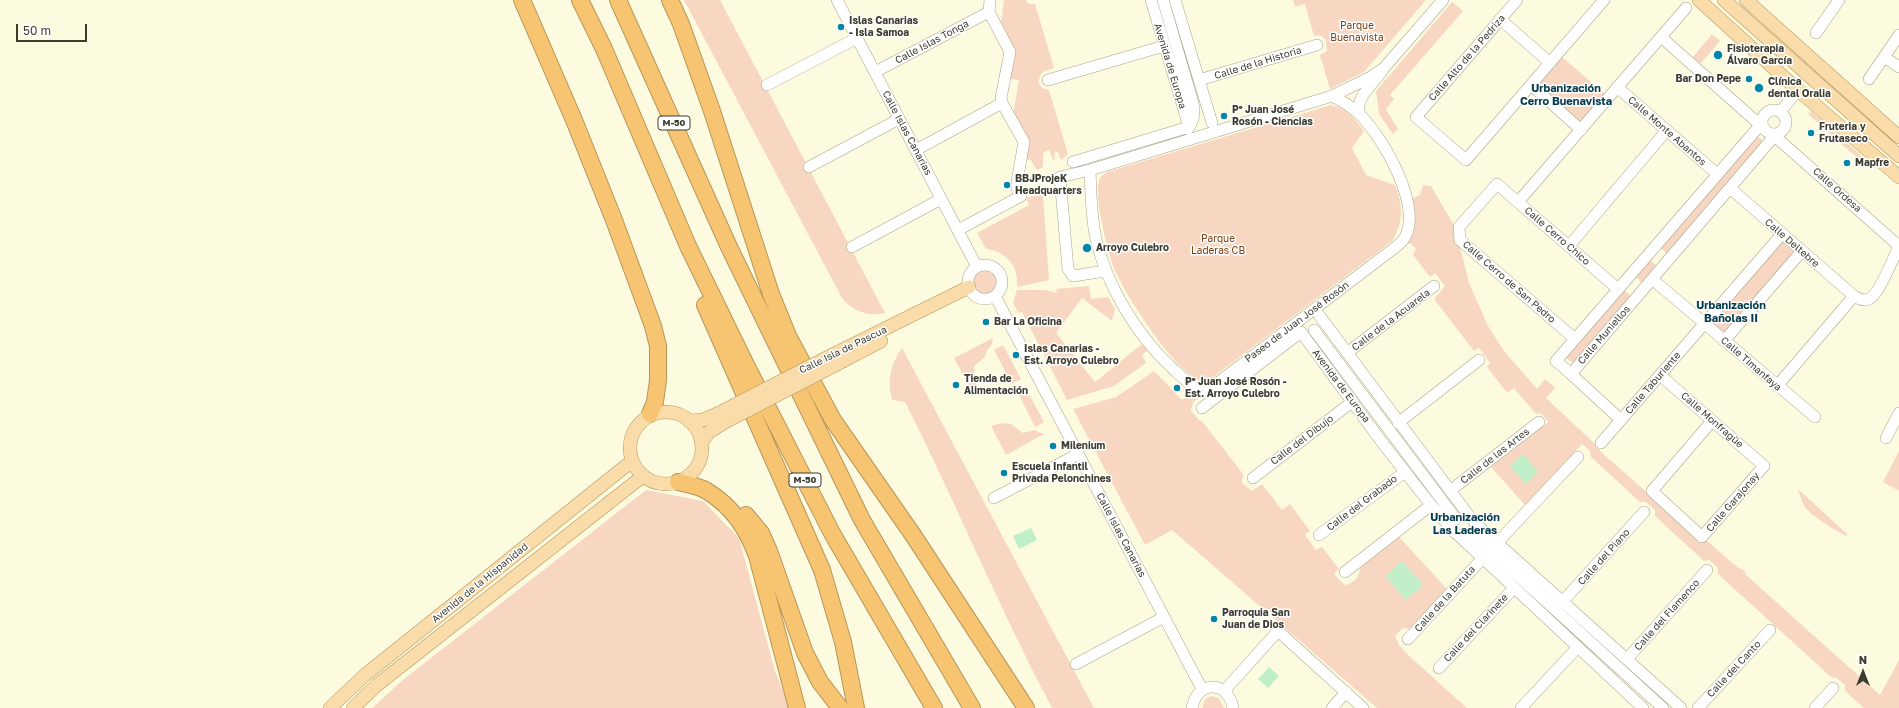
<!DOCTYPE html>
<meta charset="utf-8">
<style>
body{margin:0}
#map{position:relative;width:1899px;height:708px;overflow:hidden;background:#fdfbdf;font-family:"Golos Text",sans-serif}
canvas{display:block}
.north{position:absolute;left:1843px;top:652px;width:40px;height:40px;-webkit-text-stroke:3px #fff;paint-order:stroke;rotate:0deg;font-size:11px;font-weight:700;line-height:16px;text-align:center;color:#3d3c31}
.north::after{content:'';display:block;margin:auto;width:14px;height:18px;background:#3d3c31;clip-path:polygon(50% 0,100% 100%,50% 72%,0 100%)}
.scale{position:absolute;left:16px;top:24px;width:71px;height:18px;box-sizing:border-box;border:2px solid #3d3c31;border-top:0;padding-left:5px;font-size:12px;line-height:14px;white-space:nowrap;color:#3d3c31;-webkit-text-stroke:3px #fff;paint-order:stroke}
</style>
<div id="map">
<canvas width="1899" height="708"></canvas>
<div class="north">N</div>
<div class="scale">50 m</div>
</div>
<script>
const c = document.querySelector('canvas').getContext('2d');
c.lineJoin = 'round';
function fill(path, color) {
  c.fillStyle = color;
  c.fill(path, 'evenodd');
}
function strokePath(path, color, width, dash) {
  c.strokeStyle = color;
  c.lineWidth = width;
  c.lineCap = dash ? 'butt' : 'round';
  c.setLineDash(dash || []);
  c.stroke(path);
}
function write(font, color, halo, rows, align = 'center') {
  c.font = font + ' "Golos Text",sans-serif';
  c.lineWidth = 3;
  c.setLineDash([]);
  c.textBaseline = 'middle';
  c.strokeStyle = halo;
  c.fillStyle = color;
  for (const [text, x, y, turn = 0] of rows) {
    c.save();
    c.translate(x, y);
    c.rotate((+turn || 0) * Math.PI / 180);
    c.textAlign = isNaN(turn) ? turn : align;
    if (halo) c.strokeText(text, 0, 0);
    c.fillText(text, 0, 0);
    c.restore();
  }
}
const green = new Path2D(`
 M684,0h36l165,313c-17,4 -33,-2 -43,-15z
 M1004,0h21l4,4h6l19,64 -12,4 -4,10 4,6 7,2 19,64 -7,6 -3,-8h-3l-1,10 -5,-12 -6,3v14l-6,3 -7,-11 -6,3 3,-21 -14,-25 6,-36 -9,-1 -9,-55z
 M1293,0h133l-62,72 -34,17 -10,-34 7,-4 -1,-11 -6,-5 -6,1 -9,-32 -10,3z
 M1452,2l11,9 -73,84 4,4 -8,10 12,20 -5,5 -14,-20 -3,-23z
 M1712,34l8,7 -19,22 -5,-3 -1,1 -3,-3z
 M1562,57l43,37 -25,29 -43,-38z
 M1331,105c14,2 25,15 33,26l-12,17 14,27 29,10c8,19 9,38 -3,56l-180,137c-5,3 -9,4 -14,2 -25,-12 -70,-81 -82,-107 -7,-15 -24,-81 -16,-95 1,-2 5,-4 7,-6z
 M1811,111l55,49 -3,3 -55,-49z
 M1757,136l6,5 -96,113 -6,-6z
 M1423,185l8,1 23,39 1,18 5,4 9,36 19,43 16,25 33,38 8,-10 10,9 -9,10 48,45 6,8 103,91 3,-2 31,27 8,4v3l135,121 19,-35v48h-35l-19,-17v-6l-8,-7 -6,-1 -113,-103v-6l-9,-8 -5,1 -49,-45v-6l-9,-8h-6l-49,-45 -1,-6 -8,-7 -57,61 -34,-38 57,-45 -6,-8 -7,-1 -21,-25 -7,5 -20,-26 3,-4 -11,-15 -5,3 -40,-52 11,-13 -10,-13 -5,4 -17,-22 3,-7 -9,-6 4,-43 9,-4z
 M1043,195l6,85 -32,7c2,-21 -11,-36 -31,-38l-9,-16 52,-28 -3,-6 6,-3z
 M1782,239l14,13 -72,83 -14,-12z
 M1650,260l6,5 -14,18 -6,-6z
 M973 281a12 12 0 1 1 24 0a12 12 0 1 1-24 0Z
 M1089,286l2,13 17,-2 7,12 -3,12 -30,-23 -26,35 39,49 47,-38 6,6 -6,5 4,8 -32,23 -47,14 -45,-88 -4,1 -5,-11 4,-12h29l11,3 -1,-4z
 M1624,290l7,6 -58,67 -7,-5z
 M993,338l-1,6 -6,8 -1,5 -11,9 2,20 -5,3 -17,-31z
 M1003,345l18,34 -9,5 -18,-34z
 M902,348l192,360h-42c-53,-100 -96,-205 -147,-306l-13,-2c-5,-20 -2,-35 10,-52z
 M1154,371l28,29 9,-8 10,5c-8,3 -9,7 -10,14l8,9 3,1 41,53 -1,9 10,8 10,-7 20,26 8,-6 20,27 -5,4 11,15 6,-3 17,22 -5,5 11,11c10,-2 14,-8 15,-17l39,-31 48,52 -36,40 -8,-1 -8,8 4,9 9,10 59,53h-90l-205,-178 -27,15 -72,-136 43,-12z
 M1025,387l19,35 -9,5 -18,-36z
 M1001,423l10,1 12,9 11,-3 10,4 -38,21 -15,-29z
 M1899,451v40l-16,-9z
 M1797,488l50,46 -1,2c-11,-6 -33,-19 -40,-28 -5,-5 -5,-14 -9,-20z
 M646,490l57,11 36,37 36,133 15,37h-418l32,-29z
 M1212,696l7,2 5,10h-22l3,-9z`);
const water = new Path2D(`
 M1523,454l15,18 -12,12 -16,-18z
 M1031,528l6,12 -18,9 -6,-13z
 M1402,561l21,24 -17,15 -21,-24z
 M1269,667l10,9 -11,12 -10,-9z`);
const minor = new Path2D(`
 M837,0l140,267
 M1163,0l30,103c2,11 1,17 -5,26
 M1175,0l37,123
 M1517,0l-101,117 50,43 138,-160
 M1500,19l50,44
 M1816,33l23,-33
 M1661,37l97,86h4
 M1884,57l15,10
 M875,72l114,-60
 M1869,79l30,-44
 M1048,80l116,-34
 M1199,80l118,-35
 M767,85l90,-47
 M1531,85l50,45
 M1617,87l100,87
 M1762 122a12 12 0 1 1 24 0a12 12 0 1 1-24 0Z
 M1780,112l18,-22
 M1360,115c-7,-17 16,-33 24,-47l59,-68
 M1762,123l-206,238 15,13 205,-240
 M1778,134v5l121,107
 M916,150l86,-47
 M1073,162l116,-35 -38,-127
 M809,167l90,-48
 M1090,170c1,23 1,47 6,69 11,47 40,95 75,128 10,9 20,21 34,23l11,-6 181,-138c3,-3 7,-6 8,-9 17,-32 -22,-100 -45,-122 -8,-8 -17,-14 -28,-19
 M1730,188l124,108c6,4 12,6 18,1 8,-6 22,-40 27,-51
 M1518,202l168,-194
 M958,230l63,-34 -4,-7v-7l7,-40 -22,-39 -1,-5 9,-46 -21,-40 1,-12
 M1569,246l98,-116
 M852,247l89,-48
 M968 282a17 17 0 1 1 34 0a17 17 0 1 1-34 0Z
 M1105,271l-32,5 -5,-7 -8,-92 30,-7 242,-74 37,-18 15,-10
 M1652,279l163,138
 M995,296l207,393
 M1319,315l151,202
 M1314,330l142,189
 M1575,339l-115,-99 -1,-13 38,-43 121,105
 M1724,341l78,-90
 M1347,353l87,-67
 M1571,374l50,46
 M1660,375l104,91 -62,71 -50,-46 60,-70
 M1777,386l77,-90
 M1202,408l99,-76 80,109 50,64 24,28
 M1398,423l81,-63
 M1886,438l13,-25
 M1601,443l181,-209
 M1253,478l99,-76
 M1451,490l88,-68
 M994,498l84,-44
 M1474,522l207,186
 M1472,534l191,174
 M1319,535l86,-63
 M1458,535l185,173
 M1498,542l80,-85
 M1345,572l86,-67
 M1563,601l81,-89
 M1408,639l74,-80
 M1627,659l80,-89
 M1076,664l88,-47
 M1439,668l74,-79
 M1225,690l53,-59 85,77
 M1192,708c5,-28 36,-28 41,0
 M1332,708l14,-16
 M1521,708l56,-60
 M1698,708l72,-78
 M1815,708l18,-20`);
const major = new Path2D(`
 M1699,0l99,90 101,87
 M1724,0l175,156
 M1746,0l153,137
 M838,352l131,-65
 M843,361l38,-20
 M630 448a36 36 0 1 1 72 0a36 36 0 1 1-72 0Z
 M689,421l14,-1 14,-6
 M701,443l8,-11 16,-10
 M330,708l35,-33 267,-214
 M353,708l24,-23 266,-209`);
const highway = new Path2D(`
 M522,0l52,120 40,100 39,106 5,20v34l-3,22 -5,12
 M580,0l24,49 84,197 57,117 88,172 101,173
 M618,0l111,247 133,273 110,188
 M670,0l11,24 31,87 59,183 17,42 45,84 80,115 113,173
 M705,305l117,265 21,72 13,66
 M678,482c9,2 21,4 29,9 26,16 40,38 50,65l40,152
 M746,515l15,18 8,18 36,102 15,29 20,26`);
const majorBridge = new Path2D(`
 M717,414l121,-62
 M725,422l118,-61`);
const markers = [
 [841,27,4,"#0085a7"],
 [1718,55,5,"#0085a7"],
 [1749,79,4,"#0085a7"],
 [1759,88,5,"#0085a7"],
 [1224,116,4,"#0085a7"],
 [1811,133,4,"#0085a7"],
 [1847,163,4,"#0085a7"],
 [1007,185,4,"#0085a7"],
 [1087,248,5,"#0085a7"],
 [986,322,4,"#0085a7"],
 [1016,355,4,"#0085a7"],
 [956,385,4,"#0085a7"],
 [1177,388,4,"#0085a7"],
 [1053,446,4,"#0085a7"],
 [1004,473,4,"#0085a7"],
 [1214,619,4,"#0085a7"]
];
const shields = [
 [674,123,32],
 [805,480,32]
];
const shieldNames = [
 ["M-50",674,123],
 ["M-50",805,480]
];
const poiNames = [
 ["Islas Canarias",849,21],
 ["- Isla Samoa",849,33],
 ["Fisioterapia",1727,49],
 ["Álvaro García",1727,61],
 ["Bar Don Pepe",1741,79,"right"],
 ["Clínica",1768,82],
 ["dental Oralia",1768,94],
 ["Pº Juan José",1232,110],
 ["Rosón - Ciencias",1232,122],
 ["Fruteria y",1819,127],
 ["Frutaseco",1819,139],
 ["Mapfre",1855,163],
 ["BBJProjeK",1015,179],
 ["Headquarters",1015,191],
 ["Arroyo Culebro",1096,248],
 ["Bar La Oficina",994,322],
 ["Islas Canarias -",1024,349],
 ["Est. Arroyo Culebro",1024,361],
 ["Tienda de",964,379],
 ["Alimentación",964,391],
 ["Pº Juan José Rosón -",1185,382],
 ["Est. Arroyo Culebro",1185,394],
 ["Milenium",1061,446],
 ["Escuela Infantil",1012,467],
 ["Privada Pelonchines",1012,479],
 ["Parroquia San",1222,613],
 ["Juan de Dios",1222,625]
];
const parkNames = [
 ["Parque",1357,26],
 ["Buenavista",1357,38],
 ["Parque",1218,239],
 ["Laderas CB",1218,251]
];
const streetNames = [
 ["Calle Islas Tonga",932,42,-28],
 ["Calle Alto de la Pedriza",1467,58,-49],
 ["Calle de la Historia",1258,63,-17],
 ["Avenida de Europa",1170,66,73],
 ["Calle Monte Abantos",1667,131,41],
 ["Calle Islas Canarias",907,133,62],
 ["Calle Ordesa",1837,190,42],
 ["Calle Cerro Chico",1557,236,41],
 ["Calle Deltebre",1792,243,41],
 ["Calle Cerro de San Pedro",1509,282,41],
 ["Calle de la Acuarela",1391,320,-37],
 ["Paseo de Juan José Rosón",1297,322,-37],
 ["Calle Muniellos",1604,335,-49],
 ["Calle Isla de Pascua",843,350,-26],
 ["Calle Timanfaya",1751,364,41],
 ["Calle Taburiente",1653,383,-49],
 ["Avenida de Europa",1341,386,53],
 ["Calle Monfragüe",1712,420,41],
 ["Calle del Dibujo",1302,440,-37],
 ["Calle de las Artes",1495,456,-38],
 ["Calle Garajonay",1733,502,-49],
 ["Calle del Grabado",1362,503,-37],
 ["Calle Islas Canarias",1121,535,62],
 ["Calle del Piano",1604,557,-48],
 ["Avenida de la Hispanidad",480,583,-39],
 ["Calle de la Batuta",1445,599,-48],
 ["Calle del Flamenco",1667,615,-48],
 ["Calle del Clarinete",1476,628,-47],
 ["Calle del Canto",1734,669,-47]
];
const neighbourhoodNames = [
 ["Urbanización",1566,89],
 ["Cerro Buenavista",1566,102],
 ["Urbanización",1731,306],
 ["Bañolas II",1731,319],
 ["Urbanización",1465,518],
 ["Las Laderas",1465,531]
];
fill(green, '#f8d7c2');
fill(water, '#bfeec9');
strokePath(minor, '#a7a48a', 12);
strokePath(major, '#b6955b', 14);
strokePath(highway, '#b6955b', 18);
strokePath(minor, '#fff', 11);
strokePath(major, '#fadcaa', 13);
strokePath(highway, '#f7c572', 16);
strokePath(majorBridge, '#b6955b', 14, []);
strokePath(majorBridge, '#fadcaa', 13);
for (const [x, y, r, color] of markers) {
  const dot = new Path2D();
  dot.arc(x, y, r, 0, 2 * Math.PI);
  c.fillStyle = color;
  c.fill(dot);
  strokePath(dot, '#fff', 1.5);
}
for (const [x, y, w] of shields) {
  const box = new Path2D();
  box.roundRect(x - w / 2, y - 7, w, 14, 3);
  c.fillStyle = '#fff';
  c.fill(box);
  strokePath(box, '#3d3c31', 1);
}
write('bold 9px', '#3d3c31', null, shieldNames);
write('bold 10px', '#3d3c31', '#fff', poiNames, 'left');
write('10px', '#7b4111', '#fff', parkNames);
write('10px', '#3d3c31', '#fff', streetNames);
write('bold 11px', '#033b4c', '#fff', neighbourhoodNames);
</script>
